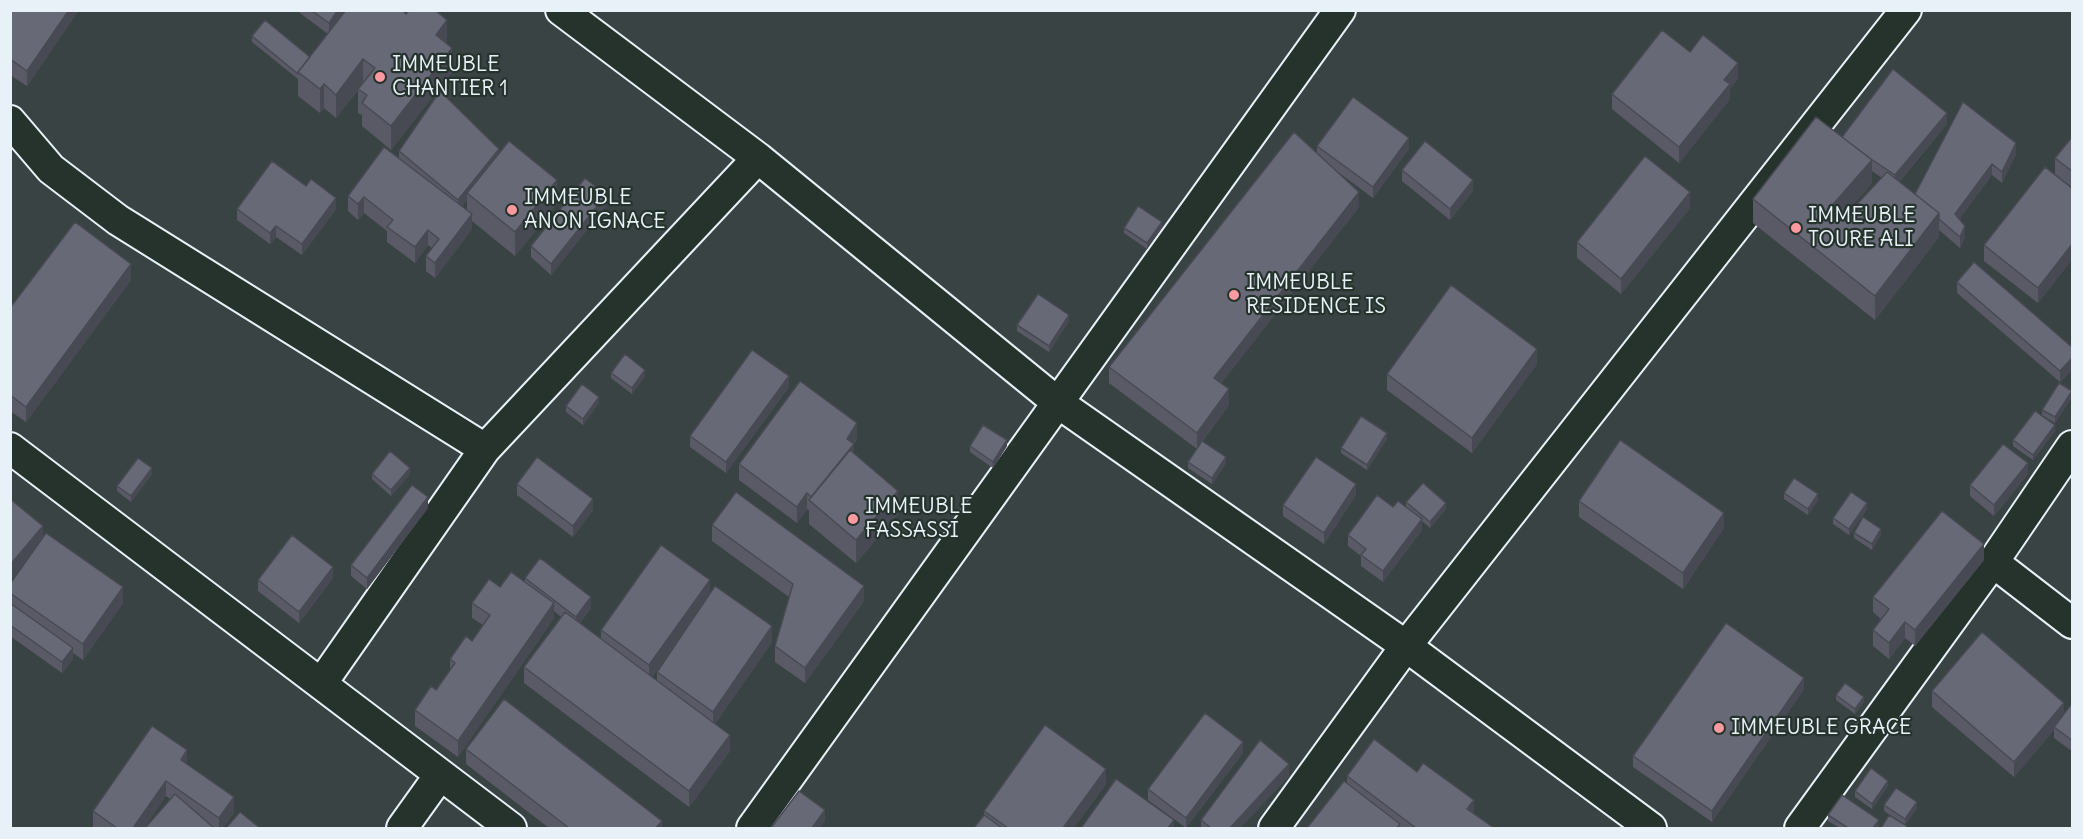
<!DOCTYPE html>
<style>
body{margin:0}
#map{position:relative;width:2083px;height:839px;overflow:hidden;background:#3a4343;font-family:Delius,sans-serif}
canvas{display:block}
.frame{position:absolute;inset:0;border:12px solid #e8f1f8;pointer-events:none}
</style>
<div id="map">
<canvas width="2083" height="839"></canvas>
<div class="frame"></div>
</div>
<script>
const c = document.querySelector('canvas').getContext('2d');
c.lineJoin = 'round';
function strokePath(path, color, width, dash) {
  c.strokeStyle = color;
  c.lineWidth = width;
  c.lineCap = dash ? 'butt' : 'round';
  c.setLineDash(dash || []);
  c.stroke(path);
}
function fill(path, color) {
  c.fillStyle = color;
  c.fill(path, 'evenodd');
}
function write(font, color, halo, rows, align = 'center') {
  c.font = font + ' Delius,sans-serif';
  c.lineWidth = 4.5;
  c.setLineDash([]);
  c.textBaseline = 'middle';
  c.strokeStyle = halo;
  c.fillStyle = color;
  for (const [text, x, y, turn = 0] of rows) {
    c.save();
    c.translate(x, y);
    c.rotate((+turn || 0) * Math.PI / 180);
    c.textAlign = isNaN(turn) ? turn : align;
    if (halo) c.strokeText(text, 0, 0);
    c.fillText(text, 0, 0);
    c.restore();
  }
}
const minor = new Path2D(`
 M561,10l197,148 299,244 349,244 245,182
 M10,121l41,48 67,51 367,229
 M10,448l501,380
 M1993,562l79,61
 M321,684l164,-235 273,-291
 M402,828l38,-53
 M752,828l588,-818
 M1274,828l132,-182 500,-636
 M1800,828l193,-266 79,-116`);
const wall = new Path2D(`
 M11,10h68l-52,76 -17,-11v-63z
 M296,10h50l-9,13 110,21 5,28 -61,78 -29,-24v-11l-4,-2v-23l-22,28 -12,-10 -4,5 -22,-17v-17l-46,-37v-6l58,21 18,-23z
 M1690,52l48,26 -8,11v10l-51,64 -67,-54v-15z
 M1947,124l-48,58 16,12 101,-40 -14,29 -10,-8 -33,44 6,18 -5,11 -21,-18v7l-64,83 -122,-97v-24l89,-62zM1872,171l10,7 -40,42 -1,-1 31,-36z
 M2073,136v52l-18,-14v-16z
 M1317,146l92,3 -36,49 -35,-26 21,35 -138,176 8,22 -32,44 -88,-66v-16l208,-214z
 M399,151l100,2 58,51 -42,52 -43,-35v8l-37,49 -9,-7v-15l6,-8 -4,-3 -13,18 -28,-21v-11l-23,-18 -6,7 -10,-9v-15l51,-38zM467,200v10l-5,-4z
 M1402,170l71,21 -23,29 -48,-39z
 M306,186l30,23 -34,46 -26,-18 -6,7 -33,-24v-11z
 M2073,189v69l-35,45 -54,-42v-16z
 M606,206l-55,69 -20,-18v-11z
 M1690,208l-69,86 -44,-36v-16z
 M1162,227l-15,22 -23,-16v-5z
 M131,280l-105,142 -16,-11v-103z
 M1957,282l116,66v21l-13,13 -103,-89z
 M1069,321l-20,31 -32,-21v-6z
 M1537,364l-65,89 -85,-63v-16z
 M611,373l34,3 -13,18 -21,-16z
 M789,387l-63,86 -36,-26v-11z
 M2072,397l-17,26 -13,-8v-5z
 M599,403l-16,22 -17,-13v-6z
 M2055,431l-22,29 -20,-14v-6z
 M857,439l-3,5v10l44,60 -42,49 -47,-39v-14l-2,-1 -10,14 -58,-43v-16z
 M1387,439l-20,31 -26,-17v-5z
 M970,446h37l-14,22 -23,-16z
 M1188,462l38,1 -14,21 -24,-16z
 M152,474l-21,28 -14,-11v-5z
 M372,474h38l-19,22 -19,-17z
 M2028,474l-34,42 -24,-20v-11z
 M517,484l76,26 -20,27 -56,-42z
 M1784,493l34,7 -10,15 -24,-16z
 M1356,495l-32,49 -41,-28v-11z
 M1579,501l145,27 -41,61 -104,-72z
 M1406,502l40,7 -16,19 -8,-7v9l-39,52 -22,-16v-10l-13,-10v-11l45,-28h13z
 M428,508l-61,81 -16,-13v-11z
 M1867,509l-18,26 -16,-11v-6z
 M712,525l152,76 -59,82 -30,-21v-16l14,-49 -77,-56z
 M1854,533l27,1 -9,16 -18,-12z
 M43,537l80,66 -40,57 -10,-7v6l-11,14 -52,-37v-52z
 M1984,560l-69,86 -10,-8 -16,21 -16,-13v-16l8,-11 -8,-7v-15z
 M333,578l-34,45 -41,-32v-11z
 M525,578l66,30 -11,15 21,16v-9l109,-36 62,48 -57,82 15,27 -41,56 -165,-124v-16l37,-50 -7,-6v7l-96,139 -43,-31v-16l21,-20 14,-19v-12l22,-18 11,-16 -11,-7v-15l28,-16 25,-5zM680,638l-23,34v8l-5,-3z
 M1804,689l-92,133 -79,-55v-11z
 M1932,691l132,23 9,-12v50l-19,-14v-8l-40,47 -82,-70z
 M1836,695l28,7 -9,12 -19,-14z
 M466,749l196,79h-113l-83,-64z
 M1243,753l-57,75 -38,-28v-11z
 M187,764l47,49 -11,15h-78l25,-29 -4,-3 -22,32h-49l-2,-1v-16z
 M1289,776l-49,52h-39v-8z
 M1347,776l127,38 20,14h-187l40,-46z
 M1106,784l-32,44h-100l10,-13v-4z
 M1888,786l-16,23 -17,-12v-6z
 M1884,805l33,3 -12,17 -21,-14z
 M1828,815l51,11 -2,2h-37l-12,-7z`);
const shadedWall = new Path2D(`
 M69,10h10l-52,76v-15z
 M338,10h8l-17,24v-11z
 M447,20v24l-11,-9z
 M452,48v24l-61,78v-24z
 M363,59v24l-27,35v-23z
 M1738,63v15l-8,11v10l-51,64v-16l45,-67z
 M324,84v24l-4,5v-24z
 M1947,113v11l-52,62v-11z
 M1409,138v11l-36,49v-11z
 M2016,143v11l-14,29v-11z
 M499,149v11l-32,33v7l-9,11v-11z
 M1872,160v23l-44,51v-24z
 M1992,164v11l-37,50v-11z
 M557,180v24l-42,52v-24z
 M1473,180v11l-23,29v-11z
 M1359,192v15l-145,186v-15z
 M1690,192v16l-69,86v-15z
 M606,195v11l-55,69v-11z
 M364,197v16l-6,7v-16z
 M336,198v11l-34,46v-11z
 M1939,213v24l-64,83v-24z
 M472,214v15l-37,49v-15z
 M1162,222v5l-15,22v-6z
 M276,226v11l-6,7v-11z
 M1965,226v11l-5,11v-11z
 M428,230v15l-13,18v-16z
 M2073,243v15l-35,45v-15z
 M131,264v16l-105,142v-15z
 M1069,315v6l-20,31v-6z
 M1537,349v15l-65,89v-15z
 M2073,357v12l-13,13v-11z
 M645,370v6l-13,18v-6z
 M789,376v11l-63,86v-11z
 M1229,389v16l-32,44v-16z
 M2072,391v6l-17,26v-6z
 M599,397v6l-16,22v-6z
 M857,423v16l-9,13 6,-8v15l-40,40 33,-60z
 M2055,425v6l-22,29v-5z
 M1387,433v6l-20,31v-5z
 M1007,440v6l-14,22v-6z
 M1226,457v6l-14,21v-6z
 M2028,463v11l-34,42v-11z
 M152,468v6l-21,28v-6z
 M410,468v6l-19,22v-6z
 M1356,484v11l-32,49v-11z
 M898,491v23l-42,49v-23z
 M807,493v16l-10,14v-16z
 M1818,494v6l-10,15v-6z
 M428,497v11l-61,81v-11z
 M593,499v11l-20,27v-11z
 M1446,503v6l-16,19v-6z
 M1867,503v6l-18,26v-6z
 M1724,513v15l-41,61v-16z
 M1422,519v11l-39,52v-11z
 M43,526v15l-33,40v-16z
 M1881,529v5l-9,16v-6z
 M1984,544v16l-69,86v-16z
 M333,567v11l-34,45v-11z
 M710,580v16l-61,85v-16z
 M864,586v15l-59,82v-15z
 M123,587v16l-40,57v-16z
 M591,597v11l-15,20v-11z
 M554,603v15l-96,139v-16z
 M1905,622v16l-16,21v-16z
 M772,626v16l-59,85v-15z
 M73,648v11l-11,14v-11z
 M1804,678v11l-92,133v-11z
 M1864,697v5l-9,12v-5z
 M2064,703v15l-10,9v3l-40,47v-15z
 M730,735v16l-41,56v-16z
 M1243,742v11l-57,75v-10z
 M187,750v16l-6,-6z
 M1289,764v12l-49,52h-10z
 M1106,769v15l-32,44h-11z
 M166,781v15l-22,32h-11z
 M1888,781v5l-16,23v-5z
 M234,797v16l-11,15h-4v-10z
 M1474,800v16l-7,-7z
 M1917,802v6l-12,17v-6z
 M825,810v11l-5,7h-8z
 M1174,820v8h-6z
 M1879,820v6l-2,2h-4z
 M662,821v7h-6z`);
const building = new Path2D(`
 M11,10h58l-42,61 -17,-12v-47z
 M311,10h27l-9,13z
 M346,10h56l4,4 3,-4h26l12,10 -11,15 16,13 -61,78 -29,-23 5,-8 -9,-6 17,-21 -12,-9 -27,36 -12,-11 -4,5 -22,-17z
 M265,20l45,37 -12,15v2l-46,-38z
 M1662,30l28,22 13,-17 35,28 -14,17 6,4 -51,63 -67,-53z
 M1893,69l54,44 -52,62 -24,-16 -29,-22z
 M440,91l59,58 -41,51 -59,-49z
 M1353,97l56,41 -36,49 -56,-41z
 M1963,102l53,41 -14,29 -10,-8 -37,50 10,12 -5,11 -21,-18v-6l-24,-19z
 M1816,117l56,43 -44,50 14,10 45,-48 52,41 -64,83 -122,-97z
 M1294,132l65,60 -145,186 15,11 -32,44 -88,-66z
 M2073,136v36l-18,-14z
 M509,141l48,39 -42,52 -48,-39z
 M1425,141l48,39 -23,29 -48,-39z
 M384,147l88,67 -37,49 -9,-7 13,-17 -11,-9 -13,17 -28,-20 6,-7 -29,-23 -6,7 -10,-8z
 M1645,156l45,36 -69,87 -44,-37z
 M272,161l34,25 5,-7 25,19 -34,46 -26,-18 -6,7 -33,-24z
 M2045,167l28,22v54l-35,45 -54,-43z
 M585,178l21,17 -55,69 -20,-18z
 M1138,206l24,16 -15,21 -23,-15z
 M75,222l56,42 -105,143 -16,-12v-87z
 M1974,262l99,86v9l-13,14 -103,-89z
 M1451,285l86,64 -65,89 -85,-64z
 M1038,294l31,21 -20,31 -32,-21z
 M752,350l37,26 -63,86 -36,-26z
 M625,354l20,16 -13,18 -21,-15z
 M800,381l57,42 -10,16 7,5 -43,53 -4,-4 -10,14 -58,-43z
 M2059,383l13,8 -17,26 -13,-7z
 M582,384l17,13 -16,22 -17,-13z
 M2035,411l20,14 -22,30 -20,-15z
 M1361,416l26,17 -20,32 -26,-17z
 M983,425l24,15 -14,22 -23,-16z
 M1620,440l104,73 -41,60 -104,-72z
 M1202,441l24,16 -14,21 -24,-16z
 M2003,444l25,19 -34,42 -24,-20z
 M850,450l48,41 -42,49 -47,-40z
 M390,451l20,17 -19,22 -19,-16z
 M537,457l56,42 -20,27 -56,-42z
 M1316,457l40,27 -32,49 -41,-28z
 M138,458l14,10 -21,28 -14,-10z
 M1794,478l24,16 -10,15 -24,-16z
 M1423,483l23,20 -16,19 -24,-20z
 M412,485l16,12 -61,81 -16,-13z
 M736,492l128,94 -59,82 -30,-22 18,-62 -81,-59z
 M1851,492l16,11 -18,26 -16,-11z
 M1377,495l16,12 5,-6 24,18 -39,52 -22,-16 5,-6 -18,-14z
 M10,499l33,27 -33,39z
 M1942,511l42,33 -69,86 -10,-8 -16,21 -16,-13 16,-21 -16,-12z
 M1863,517l18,12 -9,15 -18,-11z
 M46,533l77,54 -40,57 -73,-51v-9z
 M292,535l41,32 -34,45 -41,-32z
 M661,545l49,35 -61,85 -48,-35z
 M540,558l51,39 -15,20 -51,-39z
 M511,572l43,31 -96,138 -43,-31 16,-24 5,4 19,-27 -5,-4 16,-23 6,5 18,-26 -18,-12 17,-24 11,8z
 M715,586l57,40 -59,86 -56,-40z
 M10,603l63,45 -11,14 -52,-37z
 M565,612l165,123 -41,56 -165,-124z
 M1726,623l78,55 -92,133 -79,-55z
 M1982,632l82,71 -50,59 -82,-71z
 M1845,683l19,14 -9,12 -19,-14z
 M504,699l158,122 -6,7h-87l-103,-79z
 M2073,702v39l-19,-14z
 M1205,713l38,29 -57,76 -38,-29z
 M1045,725l61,44 -43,59h-55l-24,-17z
 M152,726l35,24 -6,10 53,37 -15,21 -53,-37 -33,47h-16l-24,-17z
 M1374,739l43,33 6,-9 51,37 -7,9 27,19h-78l-69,-52z
 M1260,740l29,24 -59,64h-19l-10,-8z
 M1871,768l17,13 -16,23 -17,-13z
 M1116,779l58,41 -6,8h-87z
 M1344,781l56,43 -3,4h-90z
 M1896,788l21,14 -12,17 -21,-14z
 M799,791l26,19 -13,18h-41z
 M175,794l39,34h-69z
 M1842,795l37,25 -6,8h-25l-20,-13z
 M240,812l20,16h-34z
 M984,815l18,13h-28z
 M1889,815l18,11 -1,2h-25z`);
const markers = [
 [380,77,6,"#ff9aa2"],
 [512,210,6,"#ff9aa2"],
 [1796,228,6,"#ff9aa2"],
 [1234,295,6,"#ff9aa2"],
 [853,519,6,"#ff9aa2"],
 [1719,728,6,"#ff9aa2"]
];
const poiNames = [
 ["IMMEUBLE",392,65],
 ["CHANTIER 1",392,89],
 ["IMMEUBLE",524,198],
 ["ANON IGNACE",524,222],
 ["IMMEUBLE",1808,216],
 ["TOURE ALI",1808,240],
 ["IMMEUBLE",1246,283],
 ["RESIDENCE IS",1246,307],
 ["IMMEUBLE",865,507],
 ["FASSASSI",865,531],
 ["IMMEUBLE GRACE",1731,728]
];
strokePath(minor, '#e8f1f8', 34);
strokePath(minor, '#26332d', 30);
fill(wall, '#595a65');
fill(shadedWall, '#484a53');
fill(building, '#676976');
strokePath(building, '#484a53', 1.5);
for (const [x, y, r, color] of markers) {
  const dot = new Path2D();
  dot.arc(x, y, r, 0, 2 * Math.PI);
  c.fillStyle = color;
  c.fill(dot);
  strokePath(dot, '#26332d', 2);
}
write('21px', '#e8f1f8', '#26332d', poiNames, 'left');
</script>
